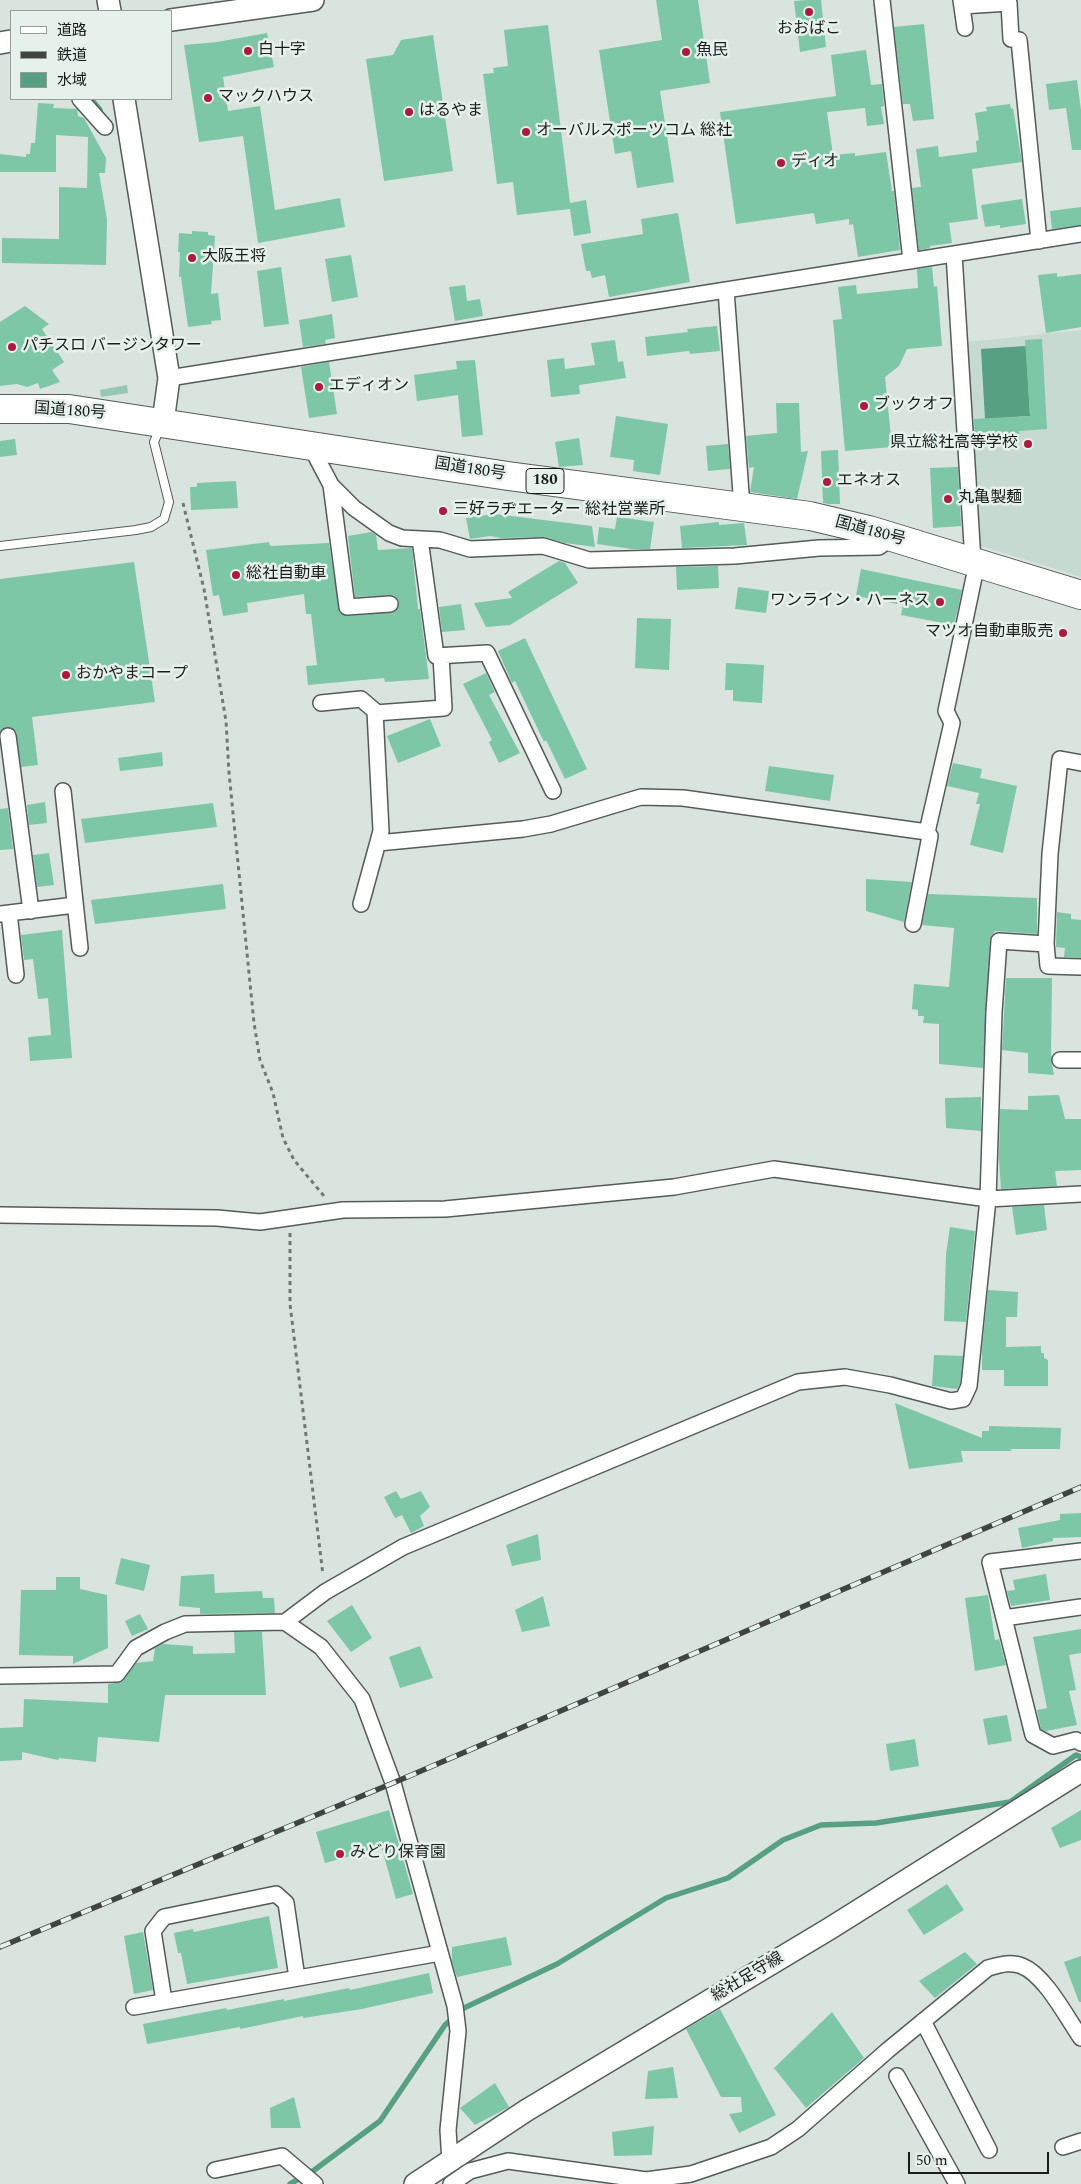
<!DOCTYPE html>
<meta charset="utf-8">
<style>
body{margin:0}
#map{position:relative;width:1081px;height:2184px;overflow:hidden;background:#dae4df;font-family:Spectral,"Noto Sans JP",serif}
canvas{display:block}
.legend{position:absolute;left:10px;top:10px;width:162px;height:90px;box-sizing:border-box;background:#e7f1ec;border:1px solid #959c99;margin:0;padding:6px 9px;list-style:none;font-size:15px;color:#1a1d1c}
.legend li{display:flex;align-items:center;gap:10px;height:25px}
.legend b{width:25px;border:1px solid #959c99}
.scale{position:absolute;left:908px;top:2152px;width:141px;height:22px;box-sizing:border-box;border:2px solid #1a1d1c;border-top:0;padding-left:6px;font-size:15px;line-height:18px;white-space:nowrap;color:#1a1d1c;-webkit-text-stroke:4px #e7f1ec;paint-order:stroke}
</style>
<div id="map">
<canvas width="1081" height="2184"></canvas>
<ul class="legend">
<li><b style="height:6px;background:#fff"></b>道路</li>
<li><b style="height:6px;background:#404543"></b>鉄道</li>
<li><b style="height:14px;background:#57a082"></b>水域</li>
</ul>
<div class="scale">50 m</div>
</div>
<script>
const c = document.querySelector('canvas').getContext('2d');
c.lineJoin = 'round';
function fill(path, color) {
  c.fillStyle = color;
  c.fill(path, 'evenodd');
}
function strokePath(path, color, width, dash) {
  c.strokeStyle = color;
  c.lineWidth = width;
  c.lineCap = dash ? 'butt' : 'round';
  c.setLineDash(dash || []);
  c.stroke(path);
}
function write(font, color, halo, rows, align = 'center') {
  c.font = font + ' Spectral,"Noto Sans JP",serif';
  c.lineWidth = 5;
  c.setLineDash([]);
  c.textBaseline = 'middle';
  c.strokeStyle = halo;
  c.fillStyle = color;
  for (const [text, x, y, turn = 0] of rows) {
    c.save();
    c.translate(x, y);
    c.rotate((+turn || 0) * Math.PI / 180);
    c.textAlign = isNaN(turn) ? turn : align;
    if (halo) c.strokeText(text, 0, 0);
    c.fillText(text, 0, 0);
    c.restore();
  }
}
const built = new Path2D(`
 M1081,330v247l-100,-31 -14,-204z`);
const green = new Path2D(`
 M127,385l1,8 -27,4 -1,-7z`);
const water = new Path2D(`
 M1026,346l4,70 -45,3 -4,-70z`);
const stream = new Path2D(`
 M91,99l9,11
 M290,2184l23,-13 67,-50 65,-96 19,-17 93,-44 109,-66 62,-20 55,-38 38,-15 55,-2 134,-21 66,-47 5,2`);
const building = new Path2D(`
 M656,0h42l12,83 -50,8 14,91 -37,6 -6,-37 -16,3 -16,-104 63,-10z
 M808,0h13l5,47 -26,5 -6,-51z
 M924,24l10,95 -21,2 -3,-17h-7l-9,-77z
 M548,25l22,178 16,-3 5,33 -17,3 -4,-27 -53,6 -4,-33 -16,2 -14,-110 11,-1 -1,-5 15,-2 -4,-36z
 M267,33l7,34 -51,10 5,34 32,-5 15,104 65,-12 5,29 -87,16 -15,-107 -44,6 -15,-97 33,-3z
 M433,35l20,136 -69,10 -18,-122 27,-4 8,-15z
 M866,50l5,35 11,-1 2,22 -3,1 3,17 -17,2 -2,-18 -38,4 6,43 22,-2v3l31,-4 6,39h2l6,59 -42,7 -5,-33 -4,1v-6l-33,5 -2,-11 -78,11 -16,-112 116,-16 -5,-41z
 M1077,80l4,30v40h-9l-6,-42 -17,2 -3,-26z
 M38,103l16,1 -1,4 24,1 1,7 6,2 22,40 -1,15h-6l8,46 -1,46 -104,-2v-25l57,1v-52l28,1 1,-51 -32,-2v37h-56v-18l26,3v-3h4l1,-11h4z
 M1010,104l1,5 2,-1 9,54 -50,7 6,50 -29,4 3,20 -22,3v2l-11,2 -7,-62 9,-1 -5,-38 22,-3 1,11 38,-5 -1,-11 3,-1 -4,-27 12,-2 -1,-4z
 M1022,199l4,25 -26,4v-3l-15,2 -4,-22z
 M1081,207v18l-29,4 -2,-18z
 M678,213l12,69 -81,15 -4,-22 -13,3 -2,-7h-4l-5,-27 62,-10 -2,-15z
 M192,231l16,1v3l7,1 -4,58 7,-1 3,27 -10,1 1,3 -24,3 -7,-50h-2l1,-25h-2l1,-19 13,1z
 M351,255l7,42 -26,5 -7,-43z
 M281,267l8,57 -25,3 -7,-56z
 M932,267l2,20 3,-1 5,60 -35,3 -8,17 -14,11 7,70 -47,4 -12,-131 9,-1 -4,-32 18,-2 1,9 61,-6 -1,-19z
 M1057,273v4l24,-3v53l-35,6 -8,-58z
 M465,285l2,16 13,-2 3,17 -28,5 -6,-34z
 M25,306l24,18 -7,5 22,33 -12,8 8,12 -20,7 -2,-6 -11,4 -10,-3 -17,2v-64z
 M332,314l3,24 -10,2 1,4 -23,3 -4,-27z
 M717,326l3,25 -30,3 -1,-3 -42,5 -2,-19 43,-5 -1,-3z
 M1042,339l5,90 -28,2 1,8 -45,2 -1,-22 56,-3 -5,-76z
 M615,340l3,22 5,-1 3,17 -47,7 1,9 -29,3 -4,-37 17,-2 1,11 30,-4 -4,-22z
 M475,360l8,75 -21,2 -4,-42 -41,6 -3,-26 43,-6 -1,-8z
 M329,362l8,52 -28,4 -8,-51z
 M776,403h23l2,49 7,-1 -11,48 -47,-7 4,-25 -5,1 -3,-32 31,-3z
 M616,416l52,8 -8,51 -27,-4 1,-11 -24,-3z
 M579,438l4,27 -24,2 -4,-25z
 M15,439l2,16 -17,2v-16z
 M728,444l2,25 -22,2 -2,-25z
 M838,450l2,54h-11l-6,-1 -2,-52z
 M958,467l3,59 -28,2 -3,-60z
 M236,481l2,27 -47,2 -1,-23h7v-4z
 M495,514l97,12 3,21 -30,-4 -22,-6 -41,1 -12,-2 -20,3 -4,-21z
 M617,517l37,5 -4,27h-18l-35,-5 2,-17 16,2z
 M719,522v3l25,-2 3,22 -65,3 -2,-22z
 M371,532l5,3 2,15 34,-2 6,61h2l9,70 -44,3 -1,-4 -76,7 -2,-19 11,-1 -6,-51h-5l-2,-20 -57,9 1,9 -25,4 -4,-21 -6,1 -7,-46 63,-8 1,4 59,-3 11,70 8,3 47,-4 4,-8 -5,-9 -39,2 -7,-61z
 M559,561l6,2 13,20 -68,42 -24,2 -12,-24 38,-5 -4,-6z
 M134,562l21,140 -123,15 6,48 -17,2 -5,-36 -9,-4 -7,4v-152z
 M718,566l1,22 -42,2 -1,-23z
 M861,569l101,21 -8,35 -53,-10 2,-10 -47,-9z
 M738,587l31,4 -3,22 -31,-4z
 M461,604l4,26 -23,2 -3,-25z
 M637,618l34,1 -2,51 -34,-2z
 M525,638l62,131 -22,10 -19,-39 -2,2 -29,-61 -3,2 -14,-32z
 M726,663l38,2 -2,38 -29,-2v-11h-8z
 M486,673l9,19 -6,3 31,58 -21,10 -10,-21 3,-2 -29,-56z
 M430,719l11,27 -43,17 -11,-27z
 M162,752l1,14 -43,5 -2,-13z
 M953,763l29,6 -2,9 37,8 -14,67 -33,-8 10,-41h-4l3,-11 -32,-7z
 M769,766l65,9 -4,26 -65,-10z
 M45,802l2,21 -18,2 -2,-20z
 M213,803l4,24 -132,16 -4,-24z
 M8,808l5,41 -13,1v-41z
 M49,853l5,32 -17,2 -4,-32z
 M866,879l46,3 -8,40 -38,-11z
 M223,884l3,25 -131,15 -4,-24z
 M928,894l109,4v36l-42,-3 -5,9 -7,128 -44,-4v-40l-16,-1 1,-7h-6v-6l-6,-1 2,-25 35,3 5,-59 -32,-3z
 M1057,912l14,2v5l10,1v38l-17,-1 1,-9 -9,-1z
 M62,930l10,128 -42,3 -2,-24 23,-2 -3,-37 -10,1 -5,-40 -9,1 -3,-25z
 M1006,978h46l-1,82 3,15 -26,-2v-20l-26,-3z
 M1059,1095l6,24h16v51l-26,1 2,15 -56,3 -2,-30 1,-50 28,1v-14z
 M981,1097v34l-35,-3 -1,-30z
 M1044,1205l3,25 -31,5 -4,-28z
 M950,1227l25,4 -9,91 -22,-1 2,-67z
 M988,1290l30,2 -1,25h-11v30l35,-1v7h3v5l4,2v26h-44v-16h-22v-20z
 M934,1355l29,1 -3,28 -3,5 -25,-3z
 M895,1403l87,35v-7h7v-5l72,2 -1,21h-50l2,2h-51l2,11 -54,7z
 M396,1491l5,8 20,-8 9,16 -10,9 4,10 -13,7 -9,-18 -7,3 -11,-21z
 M1081,1513v24l-28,1v3l-31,7 -4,-20 42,-8v-6z
 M538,1534l3,26 -29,6 -6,-21z
 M121,1558l29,7 -6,26 -29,-7z
 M214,1574l1,19 47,-2 1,7h11l1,15 -75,1v-6l-21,-2 2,-30z
 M1046,1574l4,26 -39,6 -4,-15 8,-1 -2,-10z
 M56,1577h24v12l27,6 1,53 -35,16v-8l-54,-1 2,-65h35z
 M988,1595l7,45 4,-1 7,26 -31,6 -10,-73z
 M543,1596l7,30 -28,6 -7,-22z
 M352,1605l20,33 -21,14 -24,-31z
 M140,1614l8,15 -16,7 -7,-15z
 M1081,1629v24l-12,2 7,35 -7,1 8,34 -31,6 -5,-2 -4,-19 10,-2 -14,-71z
 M234,1632h28l4,63h-101l-6,47 -61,-5 -2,25 -37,-4 -1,2 -36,-8v8l-22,1v-33l23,-1 1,-28 84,4v-19l14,-2 14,-19 17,-2 2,-13 8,-4 30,2v8l42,-1z
 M420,1646l13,32 -33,10 -11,-31z
 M1007,1715l5,26 -24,4 -5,-26z
 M915,1739l4,27 -29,5 -4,-27z
 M389,1810l24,84 -17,5 -14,-50 -20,6v-2l-37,10 -9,-31z
 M1081,1810v30l-21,8 -9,-20z
 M947,1884l17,26 -40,25 -17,-25z
 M269,1916l9,52 -91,16 -6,-31h-3l-4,-20 19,-4 1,3z
 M143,1932l10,58 -19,4 -10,-58z
 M506,1937l6,28 -55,12 -5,-15v-15z
 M965,1952l12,12 -42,34 -16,-17z
 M1081,1956v46h-2l-15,-40z
 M429,1973l4,20 -71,16 -59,9v-2l-63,13v-2l-93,17 -4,-20 83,-16 1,2 57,-11v2l65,-13 1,2z
 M720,2009l56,106 -37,18 -10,-19 13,-2 -1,-15h-20l-35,-68z
 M832,2012l32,46 -58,50 -32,-40z
 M673,2067l5,31 -33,1 3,-28z
 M495,2083l14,24 -34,18 -15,-17z
 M294,2097l7,31h-30l-1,-20z
 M654,2126l-2,29 -38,1 -2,-24z`);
const path = new Path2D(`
 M183,503l21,86 22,132 3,52 25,250 6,37 13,33 10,45 11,22 30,36
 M290,1233v71l33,271`);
const lane = new Path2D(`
 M0,546l136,-16 15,-3 13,-8 5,-17 -15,-60 6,-14`);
const street = new Path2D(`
 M882,0l29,261
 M961,0l4,28
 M962,6l47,-3 2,36 8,1 20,201
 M80,99l25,28
 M954,254l19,307
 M726,290l16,217
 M169,378l912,-144
 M310,445l21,40 23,23 35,25 13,5 38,2 30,9 73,-3 46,14 146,-4 84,-8 60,-1 14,-10
 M331,485l16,122 43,-3
 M420,539l16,117 51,-3 66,138
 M321,703l40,-4 14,12 6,120 -20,73
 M375,713l69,-5 -3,-52
 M8,736l23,175
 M63,791l17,157
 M378,843l145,-14 28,-5 90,-27 42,1 244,34 25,-109 -6,-12 31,-148
 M9,913l7,62
 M0,914l75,-9
 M913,924l17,-88 -3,-4
 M1046,944l2,22 33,1
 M1060,1060h21
 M0,1215l217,3 43,4 83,-12 102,-1 229,-22 100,-18 214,30 93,-5
 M1081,1551l-91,11 43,173 20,11 23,-6 5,3
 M1004,1618l77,-11
 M285,1622l36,25 41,52 31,84 62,223 3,25 -10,99 2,32
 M0,1676l117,-2 19,-26 29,-16 20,-8 100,-2 40,-30 78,-45 395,-165 47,-5 45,8 61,16 12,-2 6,-13 19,-187 6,-187 5,-71 47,3 4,-90 10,-95 21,4
 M164,2001l-11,-70 11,-14 112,-23 10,9 11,75
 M134,2007l306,-54
 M923,2021l66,129
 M897,2076l60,108
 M1063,2147l18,-6
 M215,2170l67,-14 33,28
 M451,2184l19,-13 38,-10 138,19 45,-6 80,-27 27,-18 90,-79 100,-82c11,-3 23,-7 34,-2 23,9 45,52 59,72`);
const secondary = new Path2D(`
 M108,0l2,11
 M171,20l142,-20
 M0,43l11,-2
 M124,99l45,279 -6,44
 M415,2184l112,-74 302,-181 252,-158`);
const highway = new Path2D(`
 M0,409h69l439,67 302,40 59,14 212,65`);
const rail = new Path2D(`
 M0,1947l393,-164 688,-296`);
const markers = [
 [809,12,5,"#ae1a3e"],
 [248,51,5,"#ae1a3e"],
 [686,52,5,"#ae1a3e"],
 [208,98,5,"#ae1a3e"],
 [409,112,5,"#ae1a3e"],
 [526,132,5,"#ae1a3e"],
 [781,163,5,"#ae1a3e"],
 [192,258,5,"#ae1a3e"],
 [12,347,5,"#ae1a3e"],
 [319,387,5,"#ae1a3e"],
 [864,406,5,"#ae1a3e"],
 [1028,444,5,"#ae1a3e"],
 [827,482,5,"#ae1a3e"],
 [948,499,5,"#ae1a3e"],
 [443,511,5,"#ae1a3e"],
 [236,575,5,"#ae1a3e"],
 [940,602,5,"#ae1a3e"],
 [1063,633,5,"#ae1a3e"],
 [66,675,5,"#ae1a3e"],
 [340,1854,5,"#ae1a3e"]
];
const shields = [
 [545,481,38]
];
const shieldNames = [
 ["180",545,481]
];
const poiNames = [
 ["おおばこ",809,30,"center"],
 ["白十字",258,51],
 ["魚民",696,52],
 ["マックハウス",218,98],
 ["はるやま",419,112],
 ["オーバルスポーツコム 総社",536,132],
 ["ディオ",791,163],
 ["大阪王将",202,258],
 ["パチスロ バージンタワー",22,347],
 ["エディオン",329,387],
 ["ブックオフ",874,406],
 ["県立総社高等学校",1018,444,"right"],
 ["エネオス",837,482],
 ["丸亀製麺",958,499],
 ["三好ラヂエーター 総社営業所",453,511],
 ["総社自動車",246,575],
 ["ワンライン・ハーネス",930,602,"right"],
 ["マツオ自動車販売",1053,633,"right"],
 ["おかやまコープ",76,675],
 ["みどり保育園",350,1854]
];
const streetNames = [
 ["国道180号",70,412,4],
 ["国道180号",470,470,9],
 ["国道180号",870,532,15],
 ["総社足守線",748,1978,-31]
];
fill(built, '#c7dad1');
fill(green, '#96c7b0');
fill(water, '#57a082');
strokePath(stream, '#57a082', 5.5);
fill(building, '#7dc6a6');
strokePath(lane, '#535c58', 10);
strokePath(street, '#535c58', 18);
strokePath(secondary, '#535c58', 24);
strokePath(highway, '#535c58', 30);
strokePath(path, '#727875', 3, [4, 4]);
strokePath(lane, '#fff', 8);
strokePath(street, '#fff', 15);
strokePath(secondary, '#fff', 21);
strokePath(highway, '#fff', 28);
strokePath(rail, '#404543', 5.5);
strokePath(rail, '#e7f1ec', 4, [11]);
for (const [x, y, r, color] of markers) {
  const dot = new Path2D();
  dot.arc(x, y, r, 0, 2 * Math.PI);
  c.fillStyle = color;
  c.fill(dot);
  strokePath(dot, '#e7f1ec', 2);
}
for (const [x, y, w] of shields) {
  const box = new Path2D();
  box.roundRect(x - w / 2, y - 12.5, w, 25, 4);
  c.fillStyle = '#e7f1ec';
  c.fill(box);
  strokePath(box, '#1a1d1c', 1);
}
write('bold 15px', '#1a1d1c', null, shieldNames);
write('16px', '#1a1d1c', '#e7f1ec', poiNames, 'left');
write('16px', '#1a1d1c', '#e7f1ec', streetNames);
</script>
